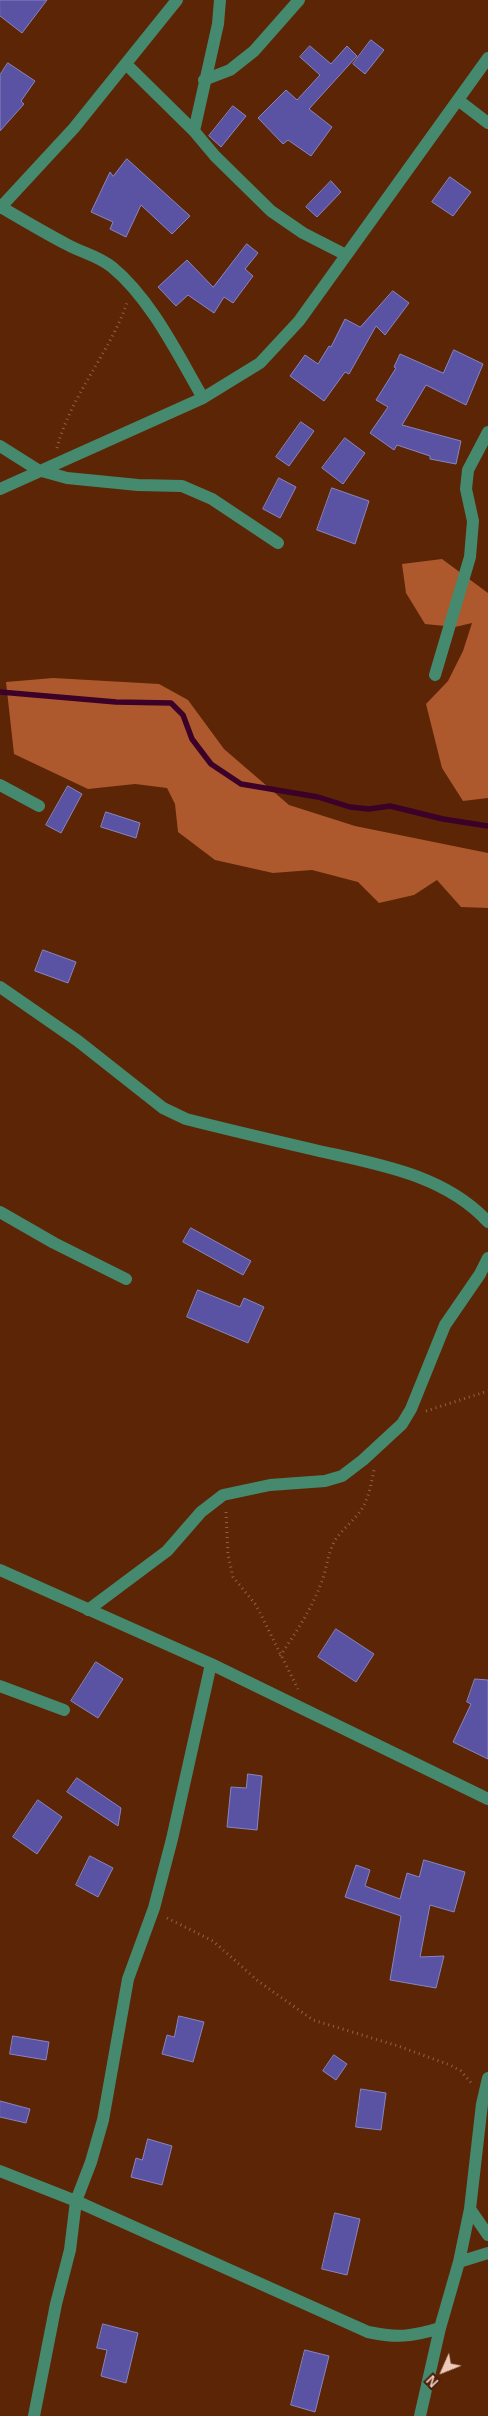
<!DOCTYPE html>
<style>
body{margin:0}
#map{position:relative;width:488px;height:2416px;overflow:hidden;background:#5c2506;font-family:Arial,sans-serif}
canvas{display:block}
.north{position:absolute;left:418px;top:2346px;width:50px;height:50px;-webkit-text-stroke:4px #4a200a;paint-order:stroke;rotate:226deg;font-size:14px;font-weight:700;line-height:20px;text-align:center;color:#ecc9b9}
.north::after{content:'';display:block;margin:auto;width:18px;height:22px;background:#ecc9b9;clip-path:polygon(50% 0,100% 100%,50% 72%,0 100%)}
</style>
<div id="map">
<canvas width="488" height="2416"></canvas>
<div class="north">N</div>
</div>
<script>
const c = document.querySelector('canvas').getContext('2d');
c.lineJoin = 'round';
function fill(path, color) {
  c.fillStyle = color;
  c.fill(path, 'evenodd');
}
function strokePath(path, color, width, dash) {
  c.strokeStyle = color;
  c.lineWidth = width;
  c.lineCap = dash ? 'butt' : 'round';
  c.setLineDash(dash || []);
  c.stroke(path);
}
const forest = new Path2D(`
 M442,559l46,34v205l-25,3 -21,-33 -16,-64 22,-23 15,-30 9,-28 -17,4 -30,-3 -19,-31 -4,-29z
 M53,678l106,6 29,16 36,49 65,56 66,21 133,27v55l-27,-1 -24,-27 -23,15 -35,8 -21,-21 -46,-12 -39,3 -58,-13 -37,-28 -3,-28 -8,-16 -32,-4 -47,5 -74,-35 -8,-72z`);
const stream = new Path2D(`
 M0,692l116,10 55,1 12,12 9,24 19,25 30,20 77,13 32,10 19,2 21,-3 53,13 45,7`);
const building = new Path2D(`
 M0,0h47l-25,33 -22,-17z
 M371,40l13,10 -19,24 -12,-10z
 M310,46l21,18 16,-18 10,10 -48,53 23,18 -21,29 -23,-16 -5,4 -25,-26 28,-28 11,10 23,-25 -20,-18z
 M8,63l27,18 -14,20 3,3 -24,27v-56z
 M233,106l13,10 -25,31 -12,-11z
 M127,159l63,57 -18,18 -31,-29 -15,32 -16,-8 3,-7 -22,-10 19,-40 3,4z
 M450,177l21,15 -18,24 -21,-14z
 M331,181l10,11 -24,25 -11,-10z
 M247,244l11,9 -13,16 8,7 -20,27 -9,-6 -10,16 -26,-18 -12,11 -18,-19 29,-27 26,27z
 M393,291l16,12 -24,32 -9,-9 -27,48 -4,-2 -21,29 -34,-25 15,-21 13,9 11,-18 2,1 14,-28 15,8z
 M454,350l29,14 -17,41 -40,-20 -24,40 59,16 -5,23 -26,-5v-3l-33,-11 -3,5 -24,-17 18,-26 -12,-7 20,-32 -2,-1 6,-13 43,19z
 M301,422l13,9 -25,35 -13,-9z
 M345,438l20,15 -22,31 -21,-16z
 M279,478l17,9 -16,31 -17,-9z
 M332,488l37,13 -14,43 -38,-14z
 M68,786l14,8 -21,39 -15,-8z
 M106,812l34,11 -4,15 -35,-11z
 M43,950l33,12 -8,21 -33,-12z
 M191,1228l60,33 -8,14 -60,-33z
 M198,1290l42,17 4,-9 20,9 -16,36 -61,-26z
 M336,1629l38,25 -18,28 -38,-25z
 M96,1662l27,17 -25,39 -27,-17z
 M475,1679l13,1v79l-35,-17 18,-38 -4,-2z
 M248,1774l14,2 -5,54 -30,-3 4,-40 15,1z
 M77,1778l44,30 -3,18 -51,-34z
 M38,1800l24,17 -25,37 -24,-17z
 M90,1856l23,12 -15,29 -22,-12z
 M424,1860l41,12 -11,40 -24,-7 -10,52 24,-1 -8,32 -46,-8 11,-64 -56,-19 11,-32 14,5 -5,16 35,13 7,-26 12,4z
 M179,2016l25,6 -11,40 -31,-8 5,-19 7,2z
 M13,2036l36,6 -3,18 -36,-6z
 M334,2055l13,9 -11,16 -13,-9z
 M361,2089l25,4 -5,37 -25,-3z
 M0,2101l30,8 -4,14 -26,-6z
 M148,2139l24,7 -10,39 -31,-8 5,-19 6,2z
 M335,2213l25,6 -13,56 -25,-6z
 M103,2324l35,9 -12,50 -25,-7 6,-26 -10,-2z
 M305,2350l24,6 -14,56 -24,-7z`);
const path = new Path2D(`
 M57,448c14,-53 52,-94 70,-145
 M426,1411l62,-20
 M226,1512l2,43 5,22 23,28 42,84
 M280,1656c17,-25 33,-49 43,-78 4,-12 5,-24 11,-36 7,-12 20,-21 27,-32 8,-12 10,-26 13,-40
 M167,1918l46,23 45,40 55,39 85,26 52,19 11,6 11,13`);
const minor = new Path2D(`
 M126,64l68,67 21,25 56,55 32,22 43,22
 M204,80l26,-10 24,-19 45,-51
 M458,100l30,23
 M194,131l24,-107 2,-24
 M1,207c22,13 44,26 67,38 15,8 30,11 44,22 39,32 66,88 91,131
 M0,208l74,-80 103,-128
 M0,446l38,24 29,8 71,7 44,1 30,13 66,44
 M0,489l203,-91 57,-35 39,-42 189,-263
 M435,675l35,-118 3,-36 -7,-32 2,-19 20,-38
 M0,785l39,21
 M0,987l78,54 85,67 23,11c43,11 86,21 129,31 61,14 129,24 173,72
 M0,1212l54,31 72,36
 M0,1570l211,94 277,135
 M88,1610l79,-59 34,-39 22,-17 47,-10 55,-4 17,-5 21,-16 39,-36 9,-15 34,-84 35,-51 8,-16
 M0,1686l64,24
 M0,2171l76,30 292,131c29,6 43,5 72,-4
 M470,2209l18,26
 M459,2262l29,-9
 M34,2416l22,-112 14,-54 6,-49 15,-39 12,-42 25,-141 26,-71 18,-69 39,-175
 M420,2416l20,-88 19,-66 11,-53 12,-105 6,-26`);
fill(forest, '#ae582d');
strokePath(stream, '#3c0129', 5.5);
fill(building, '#5a52a2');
strokePath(building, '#8785c1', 1);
strokePath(path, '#916147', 3, [1, 4]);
strokePath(minor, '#458a6e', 12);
</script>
